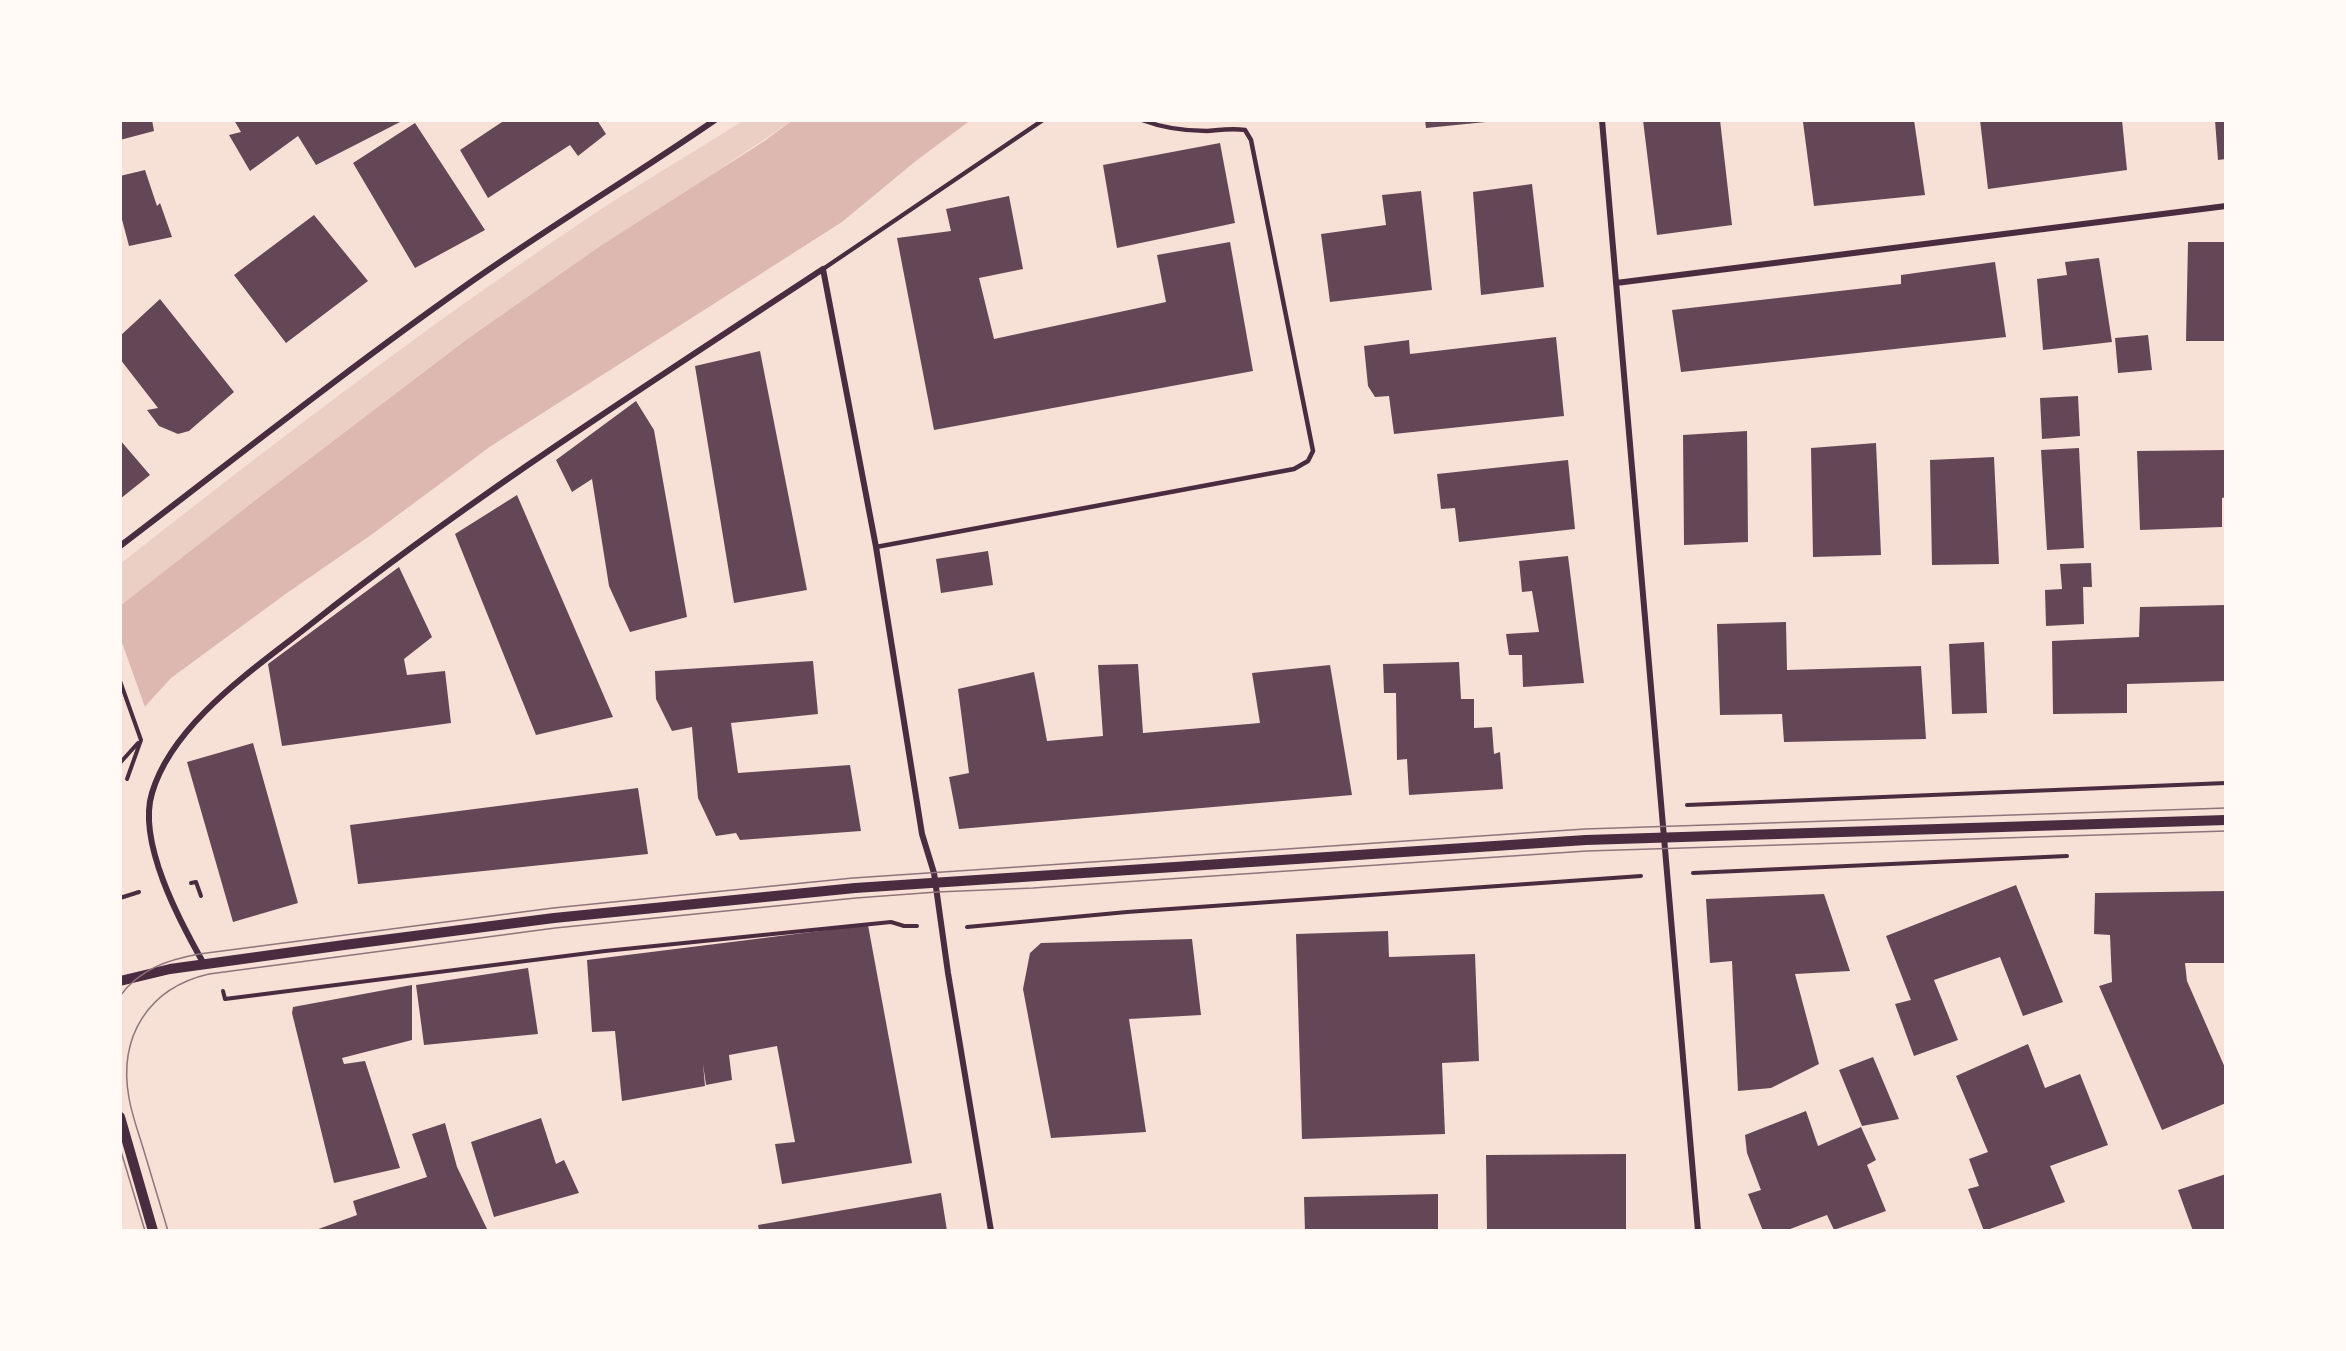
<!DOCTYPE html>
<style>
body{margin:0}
#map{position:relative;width:2346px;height:1351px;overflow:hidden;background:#f7e1d7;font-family:Jost,sans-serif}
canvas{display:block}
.frame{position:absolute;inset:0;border:122px solid #fffaf5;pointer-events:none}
</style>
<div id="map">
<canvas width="2346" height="1351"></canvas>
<div class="frame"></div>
</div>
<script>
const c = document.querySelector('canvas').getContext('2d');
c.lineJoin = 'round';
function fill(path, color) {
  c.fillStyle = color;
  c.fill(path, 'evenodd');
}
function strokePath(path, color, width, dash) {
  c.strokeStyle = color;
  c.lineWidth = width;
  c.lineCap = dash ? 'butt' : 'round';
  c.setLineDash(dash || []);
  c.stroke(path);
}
const green = new Path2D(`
 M744,120h49l-327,220 -204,155 -142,112v-43c150,-118 301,-234 459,-340 54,-37 111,-69 165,-104z`);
const water = new Path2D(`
 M793,120h178l-54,40 -75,62 -351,224 -120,89 -84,58 -116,85 -51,56v-128l142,-111 204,-155 136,-95 161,-103z`);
const pier = new Path2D(`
 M120,637l26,73 -23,25 -3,-10z`);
const building = new Path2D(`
 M120,120h32l2,11 -34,9z
 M234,120h170l-88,45 -18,-29 -48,35 -21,-36 12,-3z
 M505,120h92l9,14 -28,22 -8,-11 -82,53 -28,-48z
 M1425,120h60l1,2 -60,6z
 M1643,120h77l12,105 -75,10z
 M1814,120h100l11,75 -111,11 -11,-84z
 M1980,120h142l5,50 -139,19z
 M2215,120h11v39l-8,1z
 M415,123l70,107 -70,38 -62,-105z
 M1220,143l15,80 -118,25 -14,-83z
 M145,170l12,36 3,-3 12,34 -43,9 -9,-34v-36z
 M1532,184l12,103 -63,8 -8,-103z
 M1421,191l11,99 -102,12 -9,-68 65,-9 -4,-30z
 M1009,196l14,73 -44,9 15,61 172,-37 -9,-47 73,-13 23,129 -319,59 -37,-192 54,-7 -5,-22z
 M314,215l54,66 -82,62 -52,-68z
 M2188,242h38v99h-40z
 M2099,258l13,84 -69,8 -6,-71 30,-4 -2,-13z
 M1995,262l11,75 -325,35 -9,-62 229,-26v-9z
 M160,299l74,93 -45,39 -11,3 -19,-8 -12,-16 11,-2 -38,-49v-23z
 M2148,335l4,35 -34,3 -3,-35z
 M1556,337l8,79 -170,18 -5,-38 -14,1 -7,-11 -4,-40 45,-6 1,14z
 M760,351l47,239 -73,13 -39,-237z
 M2078,396l2,40 -38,3 -2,-41z
 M636,401l18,29 33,187 -57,15 -21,-46 -17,-107 -20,13 -16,-32z
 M1747,431l1,111 -64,3 -1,-110z
 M120,440l30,35 -30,24z
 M1876,443l5,112 -68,2 -2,-109z
 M2079,448l5,100 -37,2 -6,-100z
 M2226,450v47l-4,1v29l-82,3 -3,-79z
 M1994,457l5,107 -67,1 -2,-105z
 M1568,460l7,69 -116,13 -4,-34 -14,1 -4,-35z
 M517,495l96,222 -77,18 -81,-201z
 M988,551l5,34 -52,8 -5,-34z
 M1568,556l16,127 -61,4 -1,-32h-13l-3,-21 33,-2 -7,-41 -10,1 -3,-31z
 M2091,563l1,24h-9l1,37 -38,2 -1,-36 17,-1 -2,-25z
 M399,567l33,70 -28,22 3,16 38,-4 6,52 -169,23 -14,-82z
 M2225,605v76l-98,3v29l-74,1 -1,-73 87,-4 1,-30z
 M1786,622l1,48 134,-4 5,73 -142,3 -2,-28 -62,1 -3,-91z
 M1984,642l3,71 -35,1 -3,-70z
 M813,661l5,53 -87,9 7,50 112,-8 11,66 -121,9 -4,-7 -20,3 -18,-38 -6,-71 -20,4 -16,-32 -1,-28z
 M1459,662l2,37h13v29l18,-1 2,27 6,-2 3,37 -94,6 -2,-36 -10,1 -1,-67h-12l-1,-29z
 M1138,664l5,69 117,-10 -8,-50 78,-8 22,130 -393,34 -10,-52 20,-4 -11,-84 76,-17 13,69 56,-5 -5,-71z
 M253,743l45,160 -65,19 -46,-160z
 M638,788l10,66 -290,30 -8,-59z
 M2016,885l47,117 -40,14 -23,-59 -66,23 24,60 -44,16 -19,-52 16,-4 -25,-64z
 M2226,891v72h-41l2,18 39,89v33l-64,27 -63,-144 13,-4 -2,-47 -16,-1 1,-41z
 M1824,894l26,77 -55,3 24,90 -48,24 -33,3 -6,-130 -22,2 -4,-64z
 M868,925l44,238 -130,21 -7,-40 20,-2 -18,-96 -48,9 3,25 -26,5 -3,-21 2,22 -83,15 -7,-70 -23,1 -5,-72z
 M1388,931l1,26 86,-3 4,107 -37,2 3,71 -143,5 -6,-205z
 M1192,939l9,76 -72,4 17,113 -95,6 -28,-149 7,-36 11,-10z
 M528,968l10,66 -114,11 -8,-60z
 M412,985v55l-70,18 2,6 21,-3 35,107 -66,15 -42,-170 1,-6z
 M2028,1044l17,44 35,-14 28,71 -58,21 15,36 -81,29 -16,-42 11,-3 -10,-27 19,-7 -32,-76z
 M1873,1057l26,62 -37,7 -23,-56z
 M1806,1111l12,35 43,-19 15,33 -9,5 19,46 -52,19 -7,-15 -42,16h-22l-15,-37 13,-4 -14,-37 -2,-18z
 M541,1118l15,46 8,-4 15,33 -85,24 -23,-75z
 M445,1123l12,44 31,64h-175l44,-16 -4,-14 74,-24 -15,-43z
 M1626,1154v77h-139l-1,-76z
 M2226,1174v57h-33l-15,-41z
 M941,1193l6,38h-188l-1,-6z
 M1438,1194v37h-133l-1,-34z`);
const path = new Path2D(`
 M120,681l21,59 -14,39
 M120,763l18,-20
 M1687,805l539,-22
 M1693,873l374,-17
 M191,883l5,-1 5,14
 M120,898l19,-6
 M967,927l160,-15 514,-36
 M223,991l2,8 380,-48 286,-29 13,4h13`);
const service = new Path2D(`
 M823,269l220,-149
 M876,547l418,-78 14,-8 5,-10 -62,-311 -6,-10c-14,-2 -25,0 -38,1 -23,0 -44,-3 -65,-11`);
const minor = new Path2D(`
 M1602,120l96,1111
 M1616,283l610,-77
 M120,546c113,-86 225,-175 341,-257 83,-59 170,-111 254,-169
 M204,964c-24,-42 -67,-122 -52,-171 21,-71 104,-125 159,-169 163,-129 339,-241 512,-355l53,278 46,287 12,39 14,100 43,258`);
const tertiary = new Path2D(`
 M120,981l50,-12 174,-24 210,-27 301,-30 731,-48 640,-20
 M120,1117l33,114`);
const tram = new Path2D(`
 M120,996c20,-27 47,-36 79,-42l354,-46 300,-30 732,-49 641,-21
 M120,1148l25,83
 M168,1231c-8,-27 -16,-53 -24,-80 -5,-17 -12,-35 -15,-53 -11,-61 19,-110 80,-124l346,-46 301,-30 81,-6 96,-4 554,-37 639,-20`);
fill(green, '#ebcfc5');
fill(water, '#dcb8b0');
fill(pier, '#f7e1d7');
fill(building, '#644757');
strokePath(path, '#4a2c40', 4);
strokePath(service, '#4a2c40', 4.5);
strokePath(minor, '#4a2c40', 6);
strokePath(tertiary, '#4a2c40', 10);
strokePath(tram, '#8f747c', 1.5);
</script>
